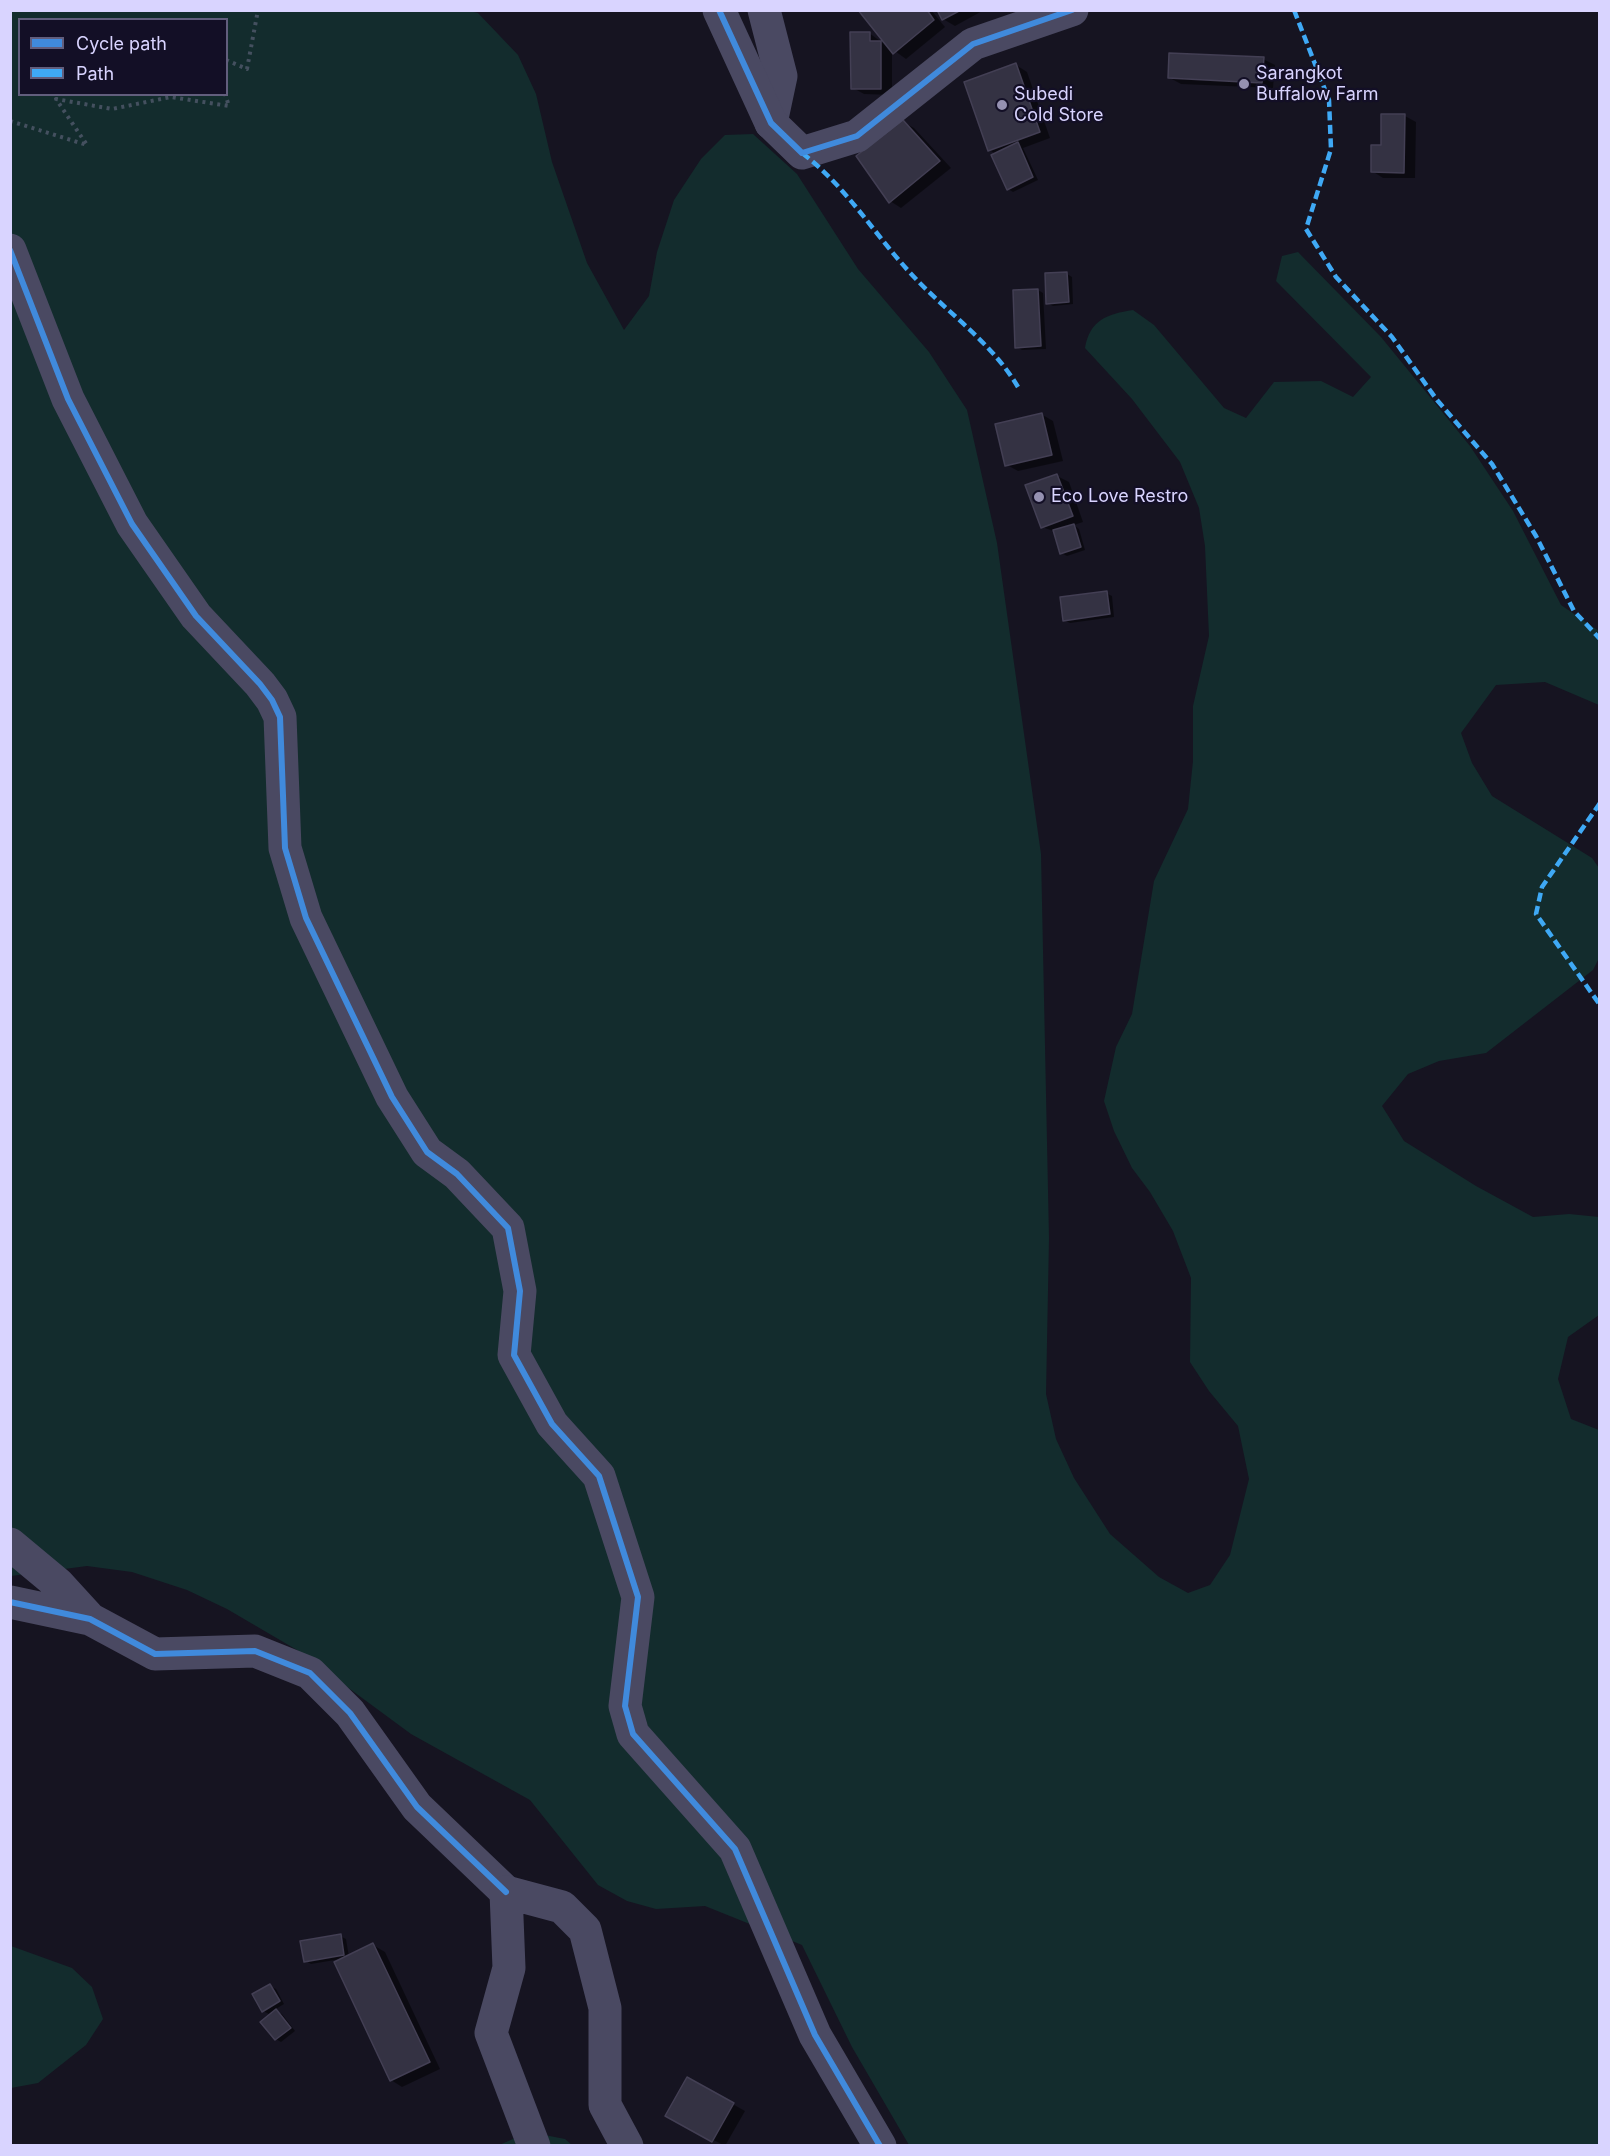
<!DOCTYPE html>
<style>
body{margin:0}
#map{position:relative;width:1610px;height:2156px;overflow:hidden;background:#161421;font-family:Inter,sans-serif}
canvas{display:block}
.frame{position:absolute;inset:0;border:12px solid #d9d4ff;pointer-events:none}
.legend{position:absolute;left:18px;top:18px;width:210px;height:78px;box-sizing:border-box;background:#130f26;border:2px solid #625e7d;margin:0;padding:8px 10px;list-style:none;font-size:18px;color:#d9d4ff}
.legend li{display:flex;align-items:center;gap:12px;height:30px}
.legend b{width:30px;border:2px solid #625e7d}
</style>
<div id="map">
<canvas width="1610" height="2156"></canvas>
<div class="frame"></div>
<ul class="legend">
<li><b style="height:8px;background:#408adc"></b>Cycle path</li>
<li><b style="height:8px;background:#3fa9f5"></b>Path</li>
</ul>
</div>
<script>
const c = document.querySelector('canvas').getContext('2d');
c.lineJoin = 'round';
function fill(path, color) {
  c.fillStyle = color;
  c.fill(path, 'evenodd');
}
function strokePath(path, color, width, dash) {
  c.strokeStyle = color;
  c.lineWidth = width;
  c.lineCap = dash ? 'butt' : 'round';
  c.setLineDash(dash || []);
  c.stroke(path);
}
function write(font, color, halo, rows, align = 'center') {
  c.font = font + ' Inter,sans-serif';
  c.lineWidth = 4.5;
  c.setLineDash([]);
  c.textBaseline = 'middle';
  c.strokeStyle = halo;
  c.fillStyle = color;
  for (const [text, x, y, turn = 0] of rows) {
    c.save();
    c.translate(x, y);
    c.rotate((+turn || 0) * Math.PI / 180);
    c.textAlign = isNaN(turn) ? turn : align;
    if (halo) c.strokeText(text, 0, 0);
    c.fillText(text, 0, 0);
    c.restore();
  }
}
const green = new Path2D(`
 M465,10l13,3 40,42 18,39 16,68 35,101 37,67 25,-34 8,-44 17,-52 27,-41 24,-24 28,-1 44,40 61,95 71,83 38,58 30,133 44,311 8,384 -3,156 10,45 18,39 36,56 49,43 29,16 22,-8 20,-30 19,-76 -11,-53 -29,-35 -19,-29 1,-84 -18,-47 -23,-39 -18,-24 -18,-37 -10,-30 12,-54 16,-33 22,-133 34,-72 5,-48v-55l16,-70 -4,-90 -6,-38 -19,-46 -48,-63 -47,-51c5,-28 22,-34 48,-38l21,15 70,83 22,10 28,-36 47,-1 32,16 18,-20 -95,-96 6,-25 16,-4 83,85 89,109 43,65 48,94 38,26v74l-54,-23 -49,3 -35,48 11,30 20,33 100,62 7,10v90l-6,12 -107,83 -47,8 -31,13 -26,32 22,35 72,45 57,31 36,-3 30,3v98l-31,22 -10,42 13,40 28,11v715h-690l-57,-98 -50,-102 -97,-39 -49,3 -29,-8 -29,-16 -68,-85 -119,-66 -114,-84 -70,-41 -40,-19 -55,-18 -45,-6 -76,10v-1565zM20,20h206v74h-206z
 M11,1946l61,22 20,19 11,32 -17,26 -48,38 -27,5z
 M529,2132l36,7 7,6 -75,1z`);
const shadow = new Path2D(`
 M860,10h71l14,17 -39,32 -14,-10v46l-28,-1 -11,-6 16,-55 21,15z
 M939,10h45l-29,16 -12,-7z
 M1263,59l12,6 -2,23 -92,-4 -11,-6z
 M1016,65l11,7 23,66 -27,10 15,32 -25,12 -5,-3 -12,-35 -7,-4z
 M1383,116h22l11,6 -1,56h-32l-11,-7 11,-25z
 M903,122l11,6 37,40 -50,40 -11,-7z
 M1067,274l5,3 1,27 -20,2 -6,-3z
 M1038,290l5,3 3,56 -24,1 -5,-3z
 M1041,414l12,7 10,40 -45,10 -11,-6z
 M1057,476l12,6 14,40 -9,3 5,4 6,21 -18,6 -6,-3 -5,-21 -14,-5z
 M1106,593l6,3 2,21 -44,6 -6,-3z
 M340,1936l6,3 3,18 24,-12 12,7 55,117 -38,18 -11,-7 -50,-121 -30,5 -5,-3z
 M270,1986l6,3 8,15 -10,6 8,4 13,17 -14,11 -5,-3 -5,-24 -8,-4z
 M688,2079l57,32 -20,35 -57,-30z`);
const building = new Path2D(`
 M858,10h69l7,10 -41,34z
 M937,10h24l-19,10z
 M850,32h20v9h11v48h-30z
 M1169,53l95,4 -2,26 -94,-5z
 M1016,63l24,69 -52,19 -24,-69z
 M1381,114h24l-1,59 -33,-1v-27h10z
 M903,120l37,41 -51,42 -33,-47z
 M1018,142l15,35 -26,13 -16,-35z
 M1067,272l2,30 -23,2 -1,-31z
 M1038,289l3,57 -26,2 -2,-58z
 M1042,413l10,42 -47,11 -10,-42z
 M1057,474l16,42 -32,12 -16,-43z
 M1074,524l7,23 -21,7 -7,-24z
 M1107,591l3,23 -47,7 -3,-24z
 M341,1934l3,21 -40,7 -4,-21z
 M373,1943l57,119 -40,19 -56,-119z
 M270,1984l10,17 -18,11 -10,-18z
 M276,2009l15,19 -16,12 -15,-18z
 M687,2077l47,26 -22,39 -47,-26z`);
const path = new Path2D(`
 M226,60l21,9 11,-59
 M10,121l77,24 -31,-46 56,10 59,-12 58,9 -4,-12`);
const minor = new Path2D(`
 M764,10l17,66 -10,47
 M10,1544l48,40 32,35
 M10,1602l80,17 65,35 100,-3 55,22 40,40 67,94 89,85`);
const tertiary = new Path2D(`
 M719,10l52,113 31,30 55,-17 116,-92 99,-34
 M10,250l58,149 64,125 64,92 64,68 12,16 8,17 5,131 21,70 86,179 35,55 30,22 51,54 12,63 -6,64 38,69 47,52 39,121 -13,109 8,28 102,115 80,186 65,111
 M534,2146l-43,-113 18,-65 -3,-76 56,15 23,23 20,78v97l22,41`);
const quiet = new Path2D(`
 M1294,10l35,90 2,49 -25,80 30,48 56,60 45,63 55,64 44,72 38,75 26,28
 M802,153c46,35 73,83 113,125 34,36 77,65 103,109
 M1600,803l-58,84 -6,27 64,91`);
const cycleway = new Path2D(`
 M719,10l52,113 31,30 55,-17 116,-92 99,-34
 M10,250l58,149 64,125 64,92 64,68 12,16 8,17 5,131 21,70 86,179 35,55 30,22 51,54 12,63 -6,64 38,69 47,52 39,121 -13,109 8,28 102,115 80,186 65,111
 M10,1602l80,17 65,35 100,-3 55,22 40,40 67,94 89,85`);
const markers = [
 [1244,84,6,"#9591b1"],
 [1002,105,6,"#9591b1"],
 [1039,497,6,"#9591b1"]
];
const poiNames = [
 ["Sarangkot",1256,74],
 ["Buffalow Farm",1256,95],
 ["Subedi",1014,95],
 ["Cold Store",1014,116],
 ["Eco Love Restro",1051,497]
];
fill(green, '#132c2d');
fill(shadow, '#0007');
fill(building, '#343243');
strokePath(building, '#433f54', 1.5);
strokePath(path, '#44505f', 4, [3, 4.5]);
strokePath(minor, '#4a4962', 33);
strokePath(tertiary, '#4a4962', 33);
strokePath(quiet, '#3fa9f5', 4.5, [9, 4.5]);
strokePath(cycleway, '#408adc', 6);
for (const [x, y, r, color] of markers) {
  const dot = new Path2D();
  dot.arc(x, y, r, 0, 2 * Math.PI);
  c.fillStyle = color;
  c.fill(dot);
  strokePath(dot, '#130f26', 2);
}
write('18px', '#d9d4ff', '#130f26', poiNames, 'left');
</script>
